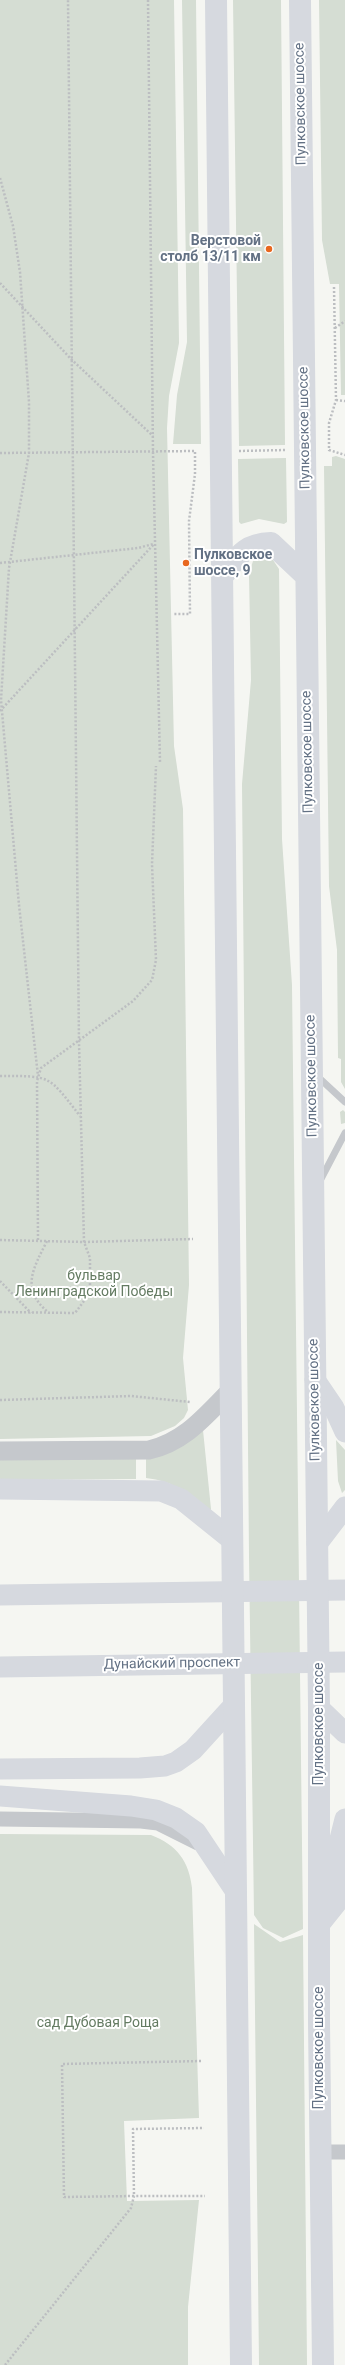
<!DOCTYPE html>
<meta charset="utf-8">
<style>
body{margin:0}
canvas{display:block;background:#f5f6f2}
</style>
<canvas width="345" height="2365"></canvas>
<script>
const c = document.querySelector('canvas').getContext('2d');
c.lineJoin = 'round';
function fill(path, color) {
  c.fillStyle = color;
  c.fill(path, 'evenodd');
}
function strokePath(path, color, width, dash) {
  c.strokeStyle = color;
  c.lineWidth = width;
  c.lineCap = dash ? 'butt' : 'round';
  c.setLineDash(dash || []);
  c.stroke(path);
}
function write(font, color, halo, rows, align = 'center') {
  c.font = font + ' Roboto,sans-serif';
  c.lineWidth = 4;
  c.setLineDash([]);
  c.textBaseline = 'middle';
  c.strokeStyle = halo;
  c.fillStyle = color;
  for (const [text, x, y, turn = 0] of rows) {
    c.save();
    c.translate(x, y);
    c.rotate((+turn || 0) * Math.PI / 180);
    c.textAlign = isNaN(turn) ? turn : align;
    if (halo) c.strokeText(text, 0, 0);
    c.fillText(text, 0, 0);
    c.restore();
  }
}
const green = new Path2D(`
 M0,0h174l5,343 -10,53 -2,32 7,318 9,63 6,476 -6,73 5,52 -4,8 -9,8 -24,10 -151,3z
 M182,0h14l5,444h-28l4,-49 10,-53z
 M233,0h48l4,445 -46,1z
 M319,0h26v395h-4l-2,-111h-9l-8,-44z
 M336,456l9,3v630l-4,-7v-23l-3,-1 -1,-108 -8,-64 -5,-420h8v-9z
 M286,458l1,64 -3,2 -25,-5 -18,5 -2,-2 -1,-63z
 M265,556l8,4 6,9 3,270 10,146 11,944 -20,9 -20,-10 -9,-13 -5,-359 -7,-772 9,-104 -2,-106 4,-13z
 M343,1110l2,2v11l-4,1 -1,-12z
 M203,1430l8,79 -2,2c-20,-18 -36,-30 -63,-33v-21z
 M336,1440l9,10v40l-3,3 -4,-12z
 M136,1457v22l-136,1v-22z
 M0,1834l151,1c26,10 38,26 41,53l7,230 -75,3 3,80 72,-1 -11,107v58h-188z
 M254,1924l26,18 23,-7 4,430h-48z`);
const path = new Path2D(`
 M148,0l5,452 7,310
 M0,178l13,48 7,46 9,130v51l-20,115 -8,132 18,205 19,171
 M0,283l71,76 82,77
 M334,287l2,113 -7,23v27l16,5
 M335,328l10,-7
 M336,400l9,1
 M239,451l47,-1
 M0,453l195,-2v23l-6,47 1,93h-16
 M0,563l138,-15 15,-4
 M0,711l154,-167
 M0,1076c52,0 48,-1 80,40
 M0,1240l84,2 109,-3
 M38,1240l-1,-159 4,-13 92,-67 19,-21 4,-20 -4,-96 4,-98
 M47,1241c-14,28 -27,48 2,72
 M0,1281l31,32
 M0,1312l75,1 15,-20v-35l-6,-16 -5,-200 -11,-1042
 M0,1400l131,-4 59,6
 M201,2061l-139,3 2,133 70,-1 -1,-67 71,-1
 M5,2365l126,-157 3,-12h71`);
const service = new Path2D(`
 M317,1076l28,26
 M321,1179l24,-46`);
const minor = new Path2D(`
 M0,1819l141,2 17,2 40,20
 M320,2152h25`);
const tertiary = new Path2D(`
 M0,1451l149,-1c36,-8 57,-35 82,-60`);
const secondary = new Path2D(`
 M315,1380l19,28 11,24
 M0,1489l161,2 20,8 51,41
 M317,1544l28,-37
 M0,1595l345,-5
 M0,1667l345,-5
 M319,1708l26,25
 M0,1769l140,-1 25,-2 11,-4 17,-12 41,-45
 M0,1796l131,10 25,4 20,8 20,14 40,60
 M319,1925l20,-25 -1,-53 7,-28`);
const primary = new Path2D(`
 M216,0l25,2365
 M300,0l19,1708v314l4,343
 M222,577c16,-20 21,-33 49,-34l35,33`);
const markers = [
 [269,249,4,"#e8671f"],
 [186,563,4,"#e8671f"]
];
const streetNames = [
 ["Пулковское шоссе",301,104,-91],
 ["Пулковское шоссе",305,428,-91],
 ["Пулковское шоссе",308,752,-91],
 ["Пулковское шоссе",312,1076,-91],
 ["Пулковское шоссе",315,1400,-91],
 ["Дунайский проспект",172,1664,-1],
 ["Пулковское шоссе",319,1724,-90],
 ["Пулковское шоссе",319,2048,-90]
];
const poiNames = [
 ["Верстовой",261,241],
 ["столб 13/11 км",261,257],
 ["Пулковское",194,555,"left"],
 ["шоссе, 9",194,571,"left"]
];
const parkNames = [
 ["бульвар",94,1276],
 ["Ленинградской Победы",94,1292],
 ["сад Дубовая Роща",98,2023]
];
fill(green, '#d5ddd3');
strokePath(path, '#bcbec1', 2.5, [2, 2]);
strokePath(service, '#c5c8cc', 7);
strokePath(minor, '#c5c8cc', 15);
strokePath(tertiary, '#c5c8cc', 19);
strokePath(secondary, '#d6d9df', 21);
strokePath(primary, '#d6d9df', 22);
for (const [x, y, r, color] of markers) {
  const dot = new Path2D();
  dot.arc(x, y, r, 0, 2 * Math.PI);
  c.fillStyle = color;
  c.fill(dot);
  strokePath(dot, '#fff', 1.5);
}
write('14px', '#637184', '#fff', streetNames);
write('bold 14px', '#637184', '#fff', poiNames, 'right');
write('14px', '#647b62', '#fff', parkNames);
</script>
